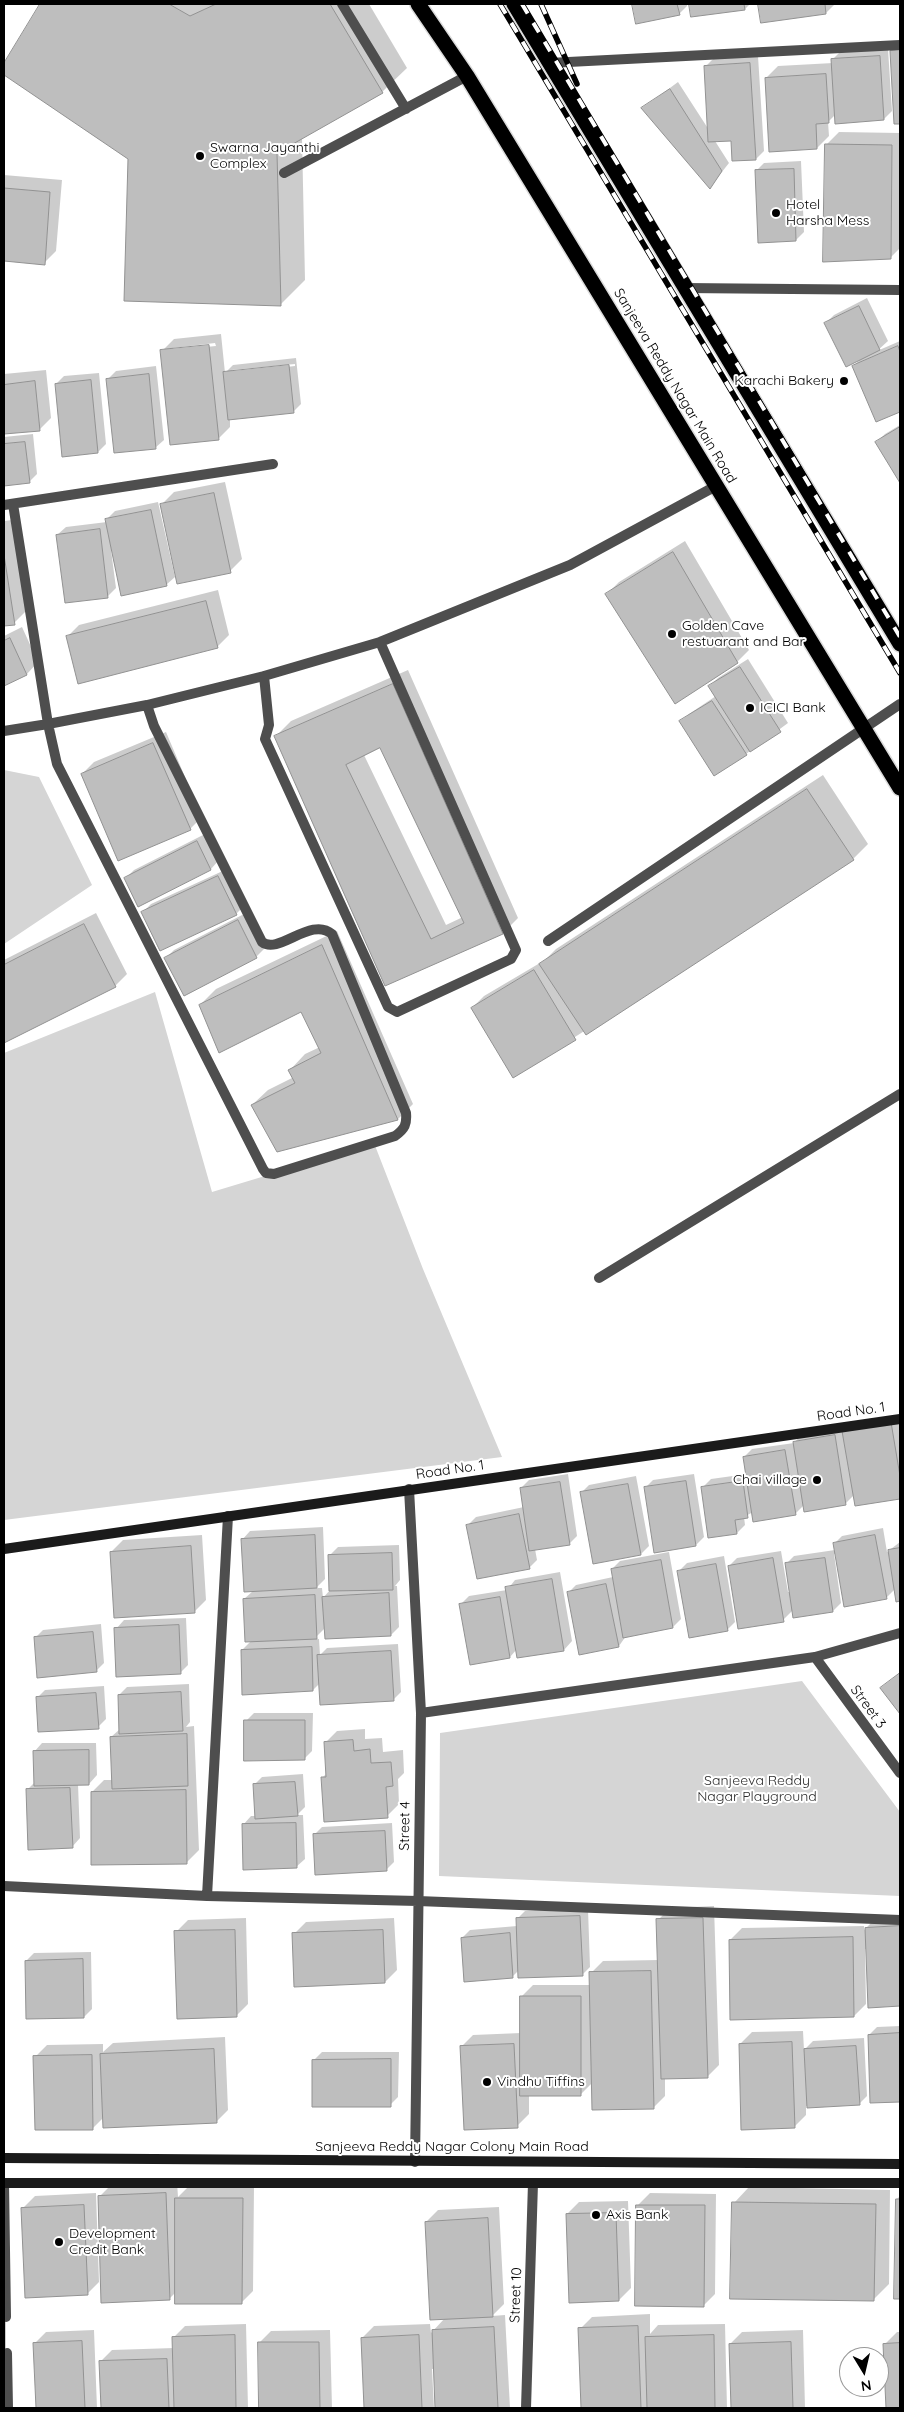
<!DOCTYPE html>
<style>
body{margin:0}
#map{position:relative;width:904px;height:2412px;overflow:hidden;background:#fff;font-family:Quicksand,sans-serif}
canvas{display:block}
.frame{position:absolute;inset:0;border:5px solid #000;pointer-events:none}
.north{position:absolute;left:839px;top:2347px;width:50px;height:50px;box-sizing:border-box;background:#fff;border:1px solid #999;border-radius:50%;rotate:171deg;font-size:14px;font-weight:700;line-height:20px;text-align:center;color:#000}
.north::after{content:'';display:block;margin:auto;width:18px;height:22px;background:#000;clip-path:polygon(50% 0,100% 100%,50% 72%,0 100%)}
</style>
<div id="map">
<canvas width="904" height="2412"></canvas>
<div class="frame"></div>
<div class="north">N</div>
</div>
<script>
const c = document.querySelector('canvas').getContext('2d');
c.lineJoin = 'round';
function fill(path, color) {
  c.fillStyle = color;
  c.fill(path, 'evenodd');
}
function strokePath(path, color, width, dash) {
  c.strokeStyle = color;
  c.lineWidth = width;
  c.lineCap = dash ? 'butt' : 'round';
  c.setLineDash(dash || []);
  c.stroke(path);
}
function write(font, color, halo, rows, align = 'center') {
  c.font = font + ' Quicksand,sans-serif';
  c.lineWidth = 4;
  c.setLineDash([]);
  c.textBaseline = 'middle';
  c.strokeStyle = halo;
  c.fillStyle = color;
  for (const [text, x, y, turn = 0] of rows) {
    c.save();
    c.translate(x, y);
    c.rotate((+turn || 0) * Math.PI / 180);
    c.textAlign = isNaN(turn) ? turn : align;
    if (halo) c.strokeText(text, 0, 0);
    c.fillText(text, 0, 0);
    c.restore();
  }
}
const green = new Path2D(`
 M4,770l35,7 53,108 -88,59z
 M155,992l57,200 162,-49 49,126 79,188 -498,63v-467z
 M802,1681l98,131v84l-461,-20 1,-143z`);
const shadow = new Path2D(`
 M41,4h328l38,64 -25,24 -80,45 3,143 -25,25 -151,-147 -125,-84v-9z
 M633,4h54v2l-8,8 -42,9z
 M691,4h59l-5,5 -53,7z
 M759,4h75v1l-8,8 -64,9z
 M900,43v80h-5l-4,-72z
 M888,49l4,62 -8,8 -48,-5 -8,8 1,14 -12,12 -51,-70 12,-12 55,-3v-4l8,-8z
 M758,56l6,95 -8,8 -24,-19 -17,1 14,22 -19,24 -67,-79 35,-26 31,48 -4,-63 8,-8z
 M839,132l61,1v115l-10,10 -63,-114z
 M801,161l3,71 -8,8 -40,-69 8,-8z
 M4,175l58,5 -6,71 -12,12 -40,-3z
 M867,298l21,43 -11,10 23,-10v70l-23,9 -24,-54 8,-7 -35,-36 8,-8z
 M221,334l4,39 8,-8 63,-7 5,46 -8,8 -63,7v8l-12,12 -56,-88 12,-12zM215,343l1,3 -43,4v-2zM295,364v2l-63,7v-3z
 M156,366l8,74 -9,8 -47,-69 8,-8z
 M46,370l5,48 -12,12 -35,3v-59z
 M99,373l7,71 -8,8 -42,-68 8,-8z
 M900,425v55l-23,-38 8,-8z
 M33,434l4,40 -8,8 -25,3v-48z
 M225,482l17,77 -12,12 -68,-67 12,-12z
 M158,502l17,75 -9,8 -55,-35 5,38 -8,8 -42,6 -9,-67 9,-8 41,-5v-3l8,-8z
 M12,520l14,91 -12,12 -10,2v-104z
 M685,541l64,109 -12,12 -130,-68 12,-12z
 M218,590l11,45 -12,12 -150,-10 12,-12z
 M22,627l16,35 -11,12 -23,11v-49z
 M748,659l40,64 -42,31 -65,-32 8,-8 27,-18 -6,-10 8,-8z
 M408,670l110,248 -15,15 -117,51 -110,-248 15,-15zM380,747l83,170 -17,8 -82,-170z
 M166,732l36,85 -12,12 -108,-55 12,-12z
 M823,775l45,69 -15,15 -339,217 -42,-68 12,-12 61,-36 11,-11z
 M205,834l14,26 -8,9 -72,36 -13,-27 8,-8z
 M227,869l17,37 -8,8 -93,-2 8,-8z
 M96,913l31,61 -12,12 -111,56v-82z
 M246,913l18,36 -8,8 -90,1 8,-8z
 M337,931l76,173 -15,15 -121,31 -25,-45 16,-15 26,-13 -4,-7 15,-16 15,-7 -18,-37 -102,-5 16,-16z
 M900,1423v74l-44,8 -2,-10 -9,9 -41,1 -9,9 -42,-2 -9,5 1,8 -8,8 -34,-46 8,-8 36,-5 -3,-17 8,-8 42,-6 8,-9z
 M568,1474l9,62 -8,8 -34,5 2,11 -8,8 -61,-43 8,-8 48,-10 -3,-19 8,-8z
 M694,1474l10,63 -8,8 -51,-57 8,-8z
 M636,1476l13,70 -8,8 -60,-61 8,-8z
 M323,1527l2,52 -9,9h6l1,10 7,-8v-35l8,-8 61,-2 1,35 -5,6h2l2,41 -8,8 -66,-7 -11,11h5l1,16 7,-7 71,-4 3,48 -8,8 -73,-17 -7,7 -71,-40 10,-10 -8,-41 9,-8 -11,-51 8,-9z
 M883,1528l4,24 13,-10v58h-3l-2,-11 -9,9 -50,-44h-2l7,49 -8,8 -40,-1 -10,10 -54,-54 8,-8 44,-7 7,41h2l-4,-28 8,-8 41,-6 -1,-6 8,-8z
 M202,1535l4,65 -12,12 -83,-60 12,-12z
 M669,1552l12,67 -8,8 -47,9 -7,10 -51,-53 8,-8 37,-8 -1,-8 8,-8z
 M724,1556l11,66 -8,8 -48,-59 8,-8z
 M560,1572l12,69 -8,9 -47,-1 -7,8 -49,-53 8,-8 38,-6 8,-10z
 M186,1618l2,47 -8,8 -64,-44 8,-9z
 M101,1624l3,39 -8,8 -61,-33 8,-8z
 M900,1672v40l-18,-23z
 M189,1684l1,38 -4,5 8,-1 5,124 -12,12 -95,-70 12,-12h9l-2,-43 9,-8 -1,-34 8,-8z
 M104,1686l2,33 -8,8 -61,-29 8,-8z
 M254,1713h59l-1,38 -8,8 -58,-38z
 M365,1729v10l17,-1 1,14 20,-2 1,23 -6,6 1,25 -12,12 -65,-38 5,-5 -2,-30 12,-12z
 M42,1743h54l1,32 -8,9h-11l2,54 -8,9 -45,-57 8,-8 -1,-30z
 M303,1774l2,33 -8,8h6l2,44 -9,8 -53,-42 8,-9h5l-2,-31 8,-8z
 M392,1823l2,39 -8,8 -72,-35 8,-8z
 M714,1906l5,159 -12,12 -42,1v18l-12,12 -61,-25 -11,11 -52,1v19l-12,12 -56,-79 12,-12 48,-2v-36l12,-12h58v-12l12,-12 56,-1 -1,-40 12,-12z
 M588,1909l2,58 -8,8 -63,-5 -7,7 -50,-39 8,-8 47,-4v-7l8,-8z
 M900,1915v90l-31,1 -2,-57h-2l1,55 -12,12 -124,-76 12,-12 122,-2v4l14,-14z
 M246,1918l2,86 -12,12 -60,-84 12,-12z
 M394,1918l3,52 -12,12 -91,-48 12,-12z
 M91,1952l1,57 -8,8 -58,-56 8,-8z
 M900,2026v75l-29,1 -2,-67 8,-8z
 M803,2031l1,19 9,-9 51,-3 3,58 -8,8 -53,2v9l-12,12 -54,-83 12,-12z
 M225,2037l3,73 -12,12 -112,-5 -12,12 -57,-72 12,-12 56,-1v8l10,-9z
 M322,2052h77l-1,45 -8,8 -76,-45z
 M177,2182l1,15 11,-11h65l-1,105 -12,12 -65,-11 -7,7 -70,-102 12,-12z
 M4,2187h2v221h-2z
 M749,2187l141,3 -1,94 -16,16 -139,-97z
 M96,2193l3,89 -12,12 -64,-86 12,-12z
 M650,2193l66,1 -1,100 -12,12 -65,-101z
 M900,2196v102h-5l2,-99z
 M628,2201l3,87 -12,12 -52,-86 12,-12z
 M499,2207l5,97 -12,12 13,-1 5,93h-74l-1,-39h-3l2,39h-69l-3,-70 12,-12 56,-2 1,9 14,-15 -19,-96 12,-12z
 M650,2314v20l8,-9 67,-1 2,84h-145l-2,-79 12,-12z
 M246,2324l2,84h-146l-2,-46 12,-12 62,-2 -1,-10 12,-12z
 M94,2330l3,78h-60l-3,-64 12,-12z
 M330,2330l2,78h-72l-1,-65 12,-12z
 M803,2330l2,78h-73l-2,-64 12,-12z
 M897,2332h3v76h-13l-2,-64z`);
const building = new Path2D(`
 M40,4h129l21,12 26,-12h114l53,89 -106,60 4,153 -157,-5 4,-142 -124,-84v-12z
 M632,4h45l3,11 -44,9z
 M689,4h55l1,6 -54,7z
 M758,4h67l1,10 -65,9z
 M900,50v74h-6l-4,-73z
 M880,56l4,64 -49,4 -4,-65z
 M750,63l6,97 -24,1 -1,-20 -23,1 -4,-76z
 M826,74l3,49 -13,1 1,25 -48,3 -4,-74z
 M670,89l52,82 -12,18 -69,-81z
 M825,144l67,1 -1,114 -68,3z
 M794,169l2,72 -38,2 -3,-73z
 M4,188l46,4 -5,73 -41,-4z
 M859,306l21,44 -34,17 -22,-44z
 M209,345l10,95 -49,5 -10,-95z
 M898,346l2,6v60l-24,10 -24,-56z
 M289,365l5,48 -66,7 -5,-48z
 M149,374l7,75 -42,4 -8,-74z
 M91,380l7,73 -36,4 -7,-73z
 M35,381l5,50 -36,3v-49z
 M900,427v56l-25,-41z
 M25,442l5,41 -26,3v-42z
 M214,493l17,80 -54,11 -17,-80z
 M151,510l16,76 -46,10 -16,-77z
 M100,529l8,69 -43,5 -9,-68z
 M673,552l65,111 -63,41 -70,-110z
 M4,555l11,70 -11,1z
 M206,601l12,47 -140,36 -12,-48z
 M10,638l17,37 -23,11v-45z
 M740,667l41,65 -31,20 -42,-66z
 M393,684l110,250 -118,52 -111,-250zM380,748l84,175 -33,16 -85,-174z
 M712,701l35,54 -33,21 -35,-55z
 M153,743l38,87 -73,31 -37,-87z
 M807,789l47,71 -268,175 -47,-71z
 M197,841l14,29 -73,37 -14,-29z
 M218,876l19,39 -77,36 -19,-39z
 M238,920l19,38 -73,38 -20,-38z
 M84,924l32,63 -112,56v-78z
 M322,945l76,175 -121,32 -26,-47 44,-22 -7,-13 33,-17 -20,-41 -82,41 -20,-48z
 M534,970l42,70 -63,38 -42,-70z
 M891,1422l9,54v23l-45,7 -13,-75z
 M835,1435l11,70 -42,7 -11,-70z
 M785,1450l11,65 -43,7 -10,-65z
 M686,1481l10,65 -42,7 -10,-66z
 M743,1481l5,37 -13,2 2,14 -29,4 -7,-51z
 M560,1482l10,63 -41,6 -9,-63z
 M628,1484l13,71 -48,9 -13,-72z
 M519,1514l11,55 -53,10 -11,-54z
 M315,1535l2,53 -73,4 -3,-53z
 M875,1535l12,64 -43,8 -11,-64z
 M191,1546l4,67 -81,5 -4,-66z
 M900,1548v53l-4,1 -8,-52z
 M392,1553l1,37 -64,1 -1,-36z
 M773,1558l11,64 -46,7 -10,-63z
 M825,1558l8,54 -40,6 -8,-55z
 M661,1560l12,68 -50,10 -12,-69z
 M716,1564l12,67 -39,7 -12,-67z
 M552,1579l12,72 -47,7 -12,-71z
 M606,1584l13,63 -40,8 -12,-63z
 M389,1593l2,43 -66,3 -3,-42z
 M315,1595l2,44 -72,3 -2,-43z
 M500,1597l10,61 -40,7 -11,-61z
 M179,1625l2,49 -65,3 -2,-49z
 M93,1632l4,40 -60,6 -3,-41z
 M312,1647l1,44 -71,4 -1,-45z
 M391,1651l3,50 -74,4 -3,-50z
 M900,1673v41l-20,-26z
 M181,1692l2,39 -64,3 -1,-39z
 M96,1693l3,36 -61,3 -2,-35z
 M244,1720h61v40l-61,1z
 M187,1734l1,52 -76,3 -2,-52z
 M353,1740l1,11 16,-2 1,14 20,-1 2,24 -7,1 2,31 -64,4 -3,-45h5l-2,-35z
 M89,1750v35l-55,1 -1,-35z
 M295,1782l3,34 -43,3 -2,-35z
 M70,1788l3,60 -45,2 -2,-61z
 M186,1790l1,74 -96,1v-73z
 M296,1823l1,45 -54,2 -1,-46z
 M385,1831l2,40 -72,4 -2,-41z
 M580,1916l3,60 -65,2 -2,-60z
 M703,1918l5,160 -47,1 -5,-160z
 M900,1926v80l-32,2 -3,-80z
 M235,1930l2,87 -60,2 -3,-88z
 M383,1930l2,53 -91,4 -2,-54z
 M510,1933l3,45 -49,4 -3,-44z
 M853,1937l1,80 -124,3 -1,-80z
 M83,1959l1,59 -58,1 -1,-58z
 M651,1971l3,138 -62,1 -3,-138z
 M520,1996h61v100h-61z
 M900,2033v69l-30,1 -2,-68z
 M792,2042l3,86 -54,2 -2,-86z
 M514,2044l4,84 -54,2 -4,-84z
 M856,2046l4,59 -53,3 -3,-59z
 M214,2049l3,74 -114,5 -3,-74z
 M92,2055l1,75h-58l-2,-74z
 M391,2059v48h-79v-47z
 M166,2193l4,107 -69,3 -3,-107z
 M175,2198h68l-1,106h-67z
 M896,2199h4v100h-6z
 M732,2202l144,2 -2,97 -144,-2z
 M84,2205l4,90 -63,3 -4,-90z
 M636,2205h69l-1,102 -69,-1z
 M616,2213l3,88 -50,2 -3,-89z
 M488,2218l5,99 -63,3 -5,-98z
 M638,2326l3,82h-60l-3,-80z
 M494,2327l4,81h-63l-3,-78z
 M235,2335l1,73h-62l-2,-71z
 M419,2335l3,73h-58l-3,-70z
 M714,2335l1,73h-68l-2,-71z
 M82,2341l3,67h-49l-3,-65z
 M258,2342h61l1,66h-61z
 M791,2342l2,66h-62l-2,-64z
 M900,2343v65h-14l-3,-64z
 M167,2359l2,49h-68l-2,-47z`);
const lane = new Path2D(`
 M342,4l64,105
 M284,173l183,-97
 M548,941l352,-237
 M599,1278l301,-184
 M4,2183l2,134
 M7,2353l1,55`);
const street = new Path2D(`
 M549,63l351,-18
 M684,288l216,2
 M13,504l35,220 9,40 206,405 3,4 8,1 121,-38c10,-7 12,-12 11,-23l-74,-179c-21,-18 -53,21 -70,8l-108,-216 -7,-21
 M4,505l269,-41
 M264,676l5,49 -4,14 123,268 9,5 114,-53 5,-9 -136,-308
 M4,731l44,-7 99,-19 117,-29 116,-34 190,-77 146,-79
 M409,1489l12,224 -6,449
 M815,1657l85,116
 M421,1713l394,-56 85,-24
 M4,1886l203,10 211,5 482,19
 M207,1896l21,-380
 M526,2408l7,-225`);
const secondary = new Path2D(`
 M4,1549l896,-130
 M4,2158l896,6
 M4,2183h896`);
const highway = new Path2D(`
 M418,4l49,72 433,712
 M514,4l386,640`);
const rail = new Path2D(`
 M500,4l400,669
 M522,4l378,633
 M541,4l36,80`);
const markers = [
 [200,156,5,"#000"],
 [776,213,5,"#000"],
 [844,381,5,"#000"],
 [672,634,5,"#000"],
 [750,708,5,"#000"],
 [817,1480,5,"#000"],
 [487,2082,5,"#000"],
 [596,2215,5,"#000"],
 [59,2242,5,"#000"]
];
const poiNames = [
 ["Swarna Jayanthi",210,148],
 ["Complex",210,164],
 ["Hotel",786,205],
 ["Harsha Mess",786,221],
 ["Karachi Bakery",834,381,"right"],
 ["Golden Cave",682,626],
 ["restuarant and Bar",682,642],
 ["ICICI Bank",760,708],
 ["Chai village",807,1480,"right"],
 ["Vindhu Tiffins",497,2082],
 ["Axis Bank",606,2215],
 ["Development",69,2234],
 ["Credit Bank",69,2250]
];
const streetNames = [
 ["Sanjeeva Reddy Nagar Main Road",675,386,59],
 ["Road No. 1",851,1412,-8],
 ["Road No. 1",450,1470,-8],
 ["Street 3",868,1707,54],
 ["Street 4",405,1826,-89],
 ["Sanjeeva Reddy Nagar Colony Main Road",452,2147],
 ["Street 10",516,2295,-88]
];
const parkNames = [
 ["Sanjeeva Reddy",757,1781],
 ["Nagar Playground",757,1797]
];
fill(green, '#d5d5d5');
fill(shadow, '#0003');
fill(building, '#bebebe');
strokePath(building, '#929292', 1);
strokePath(highway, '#dbdbdb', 18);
strokePath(lane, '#4e4e4e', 10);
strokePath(street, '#4e4e4e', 10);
strokePath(secondary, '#1b1b1b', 10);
strokePath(highway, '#000', 15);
strokePath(rail, '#000', 5.5);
strokePath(rail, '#fff', 4, [11]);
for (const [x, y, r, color] of markers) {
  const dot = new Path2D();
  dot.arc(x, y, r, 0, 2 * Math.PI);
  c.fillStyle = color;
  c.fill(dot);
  strokePath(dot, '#fff', 2);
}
write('14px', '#000', '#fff', poiNames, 'left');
write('14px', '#000', '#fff', streetNames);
write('14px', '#2c2c2c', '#fff', parkNames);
</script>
